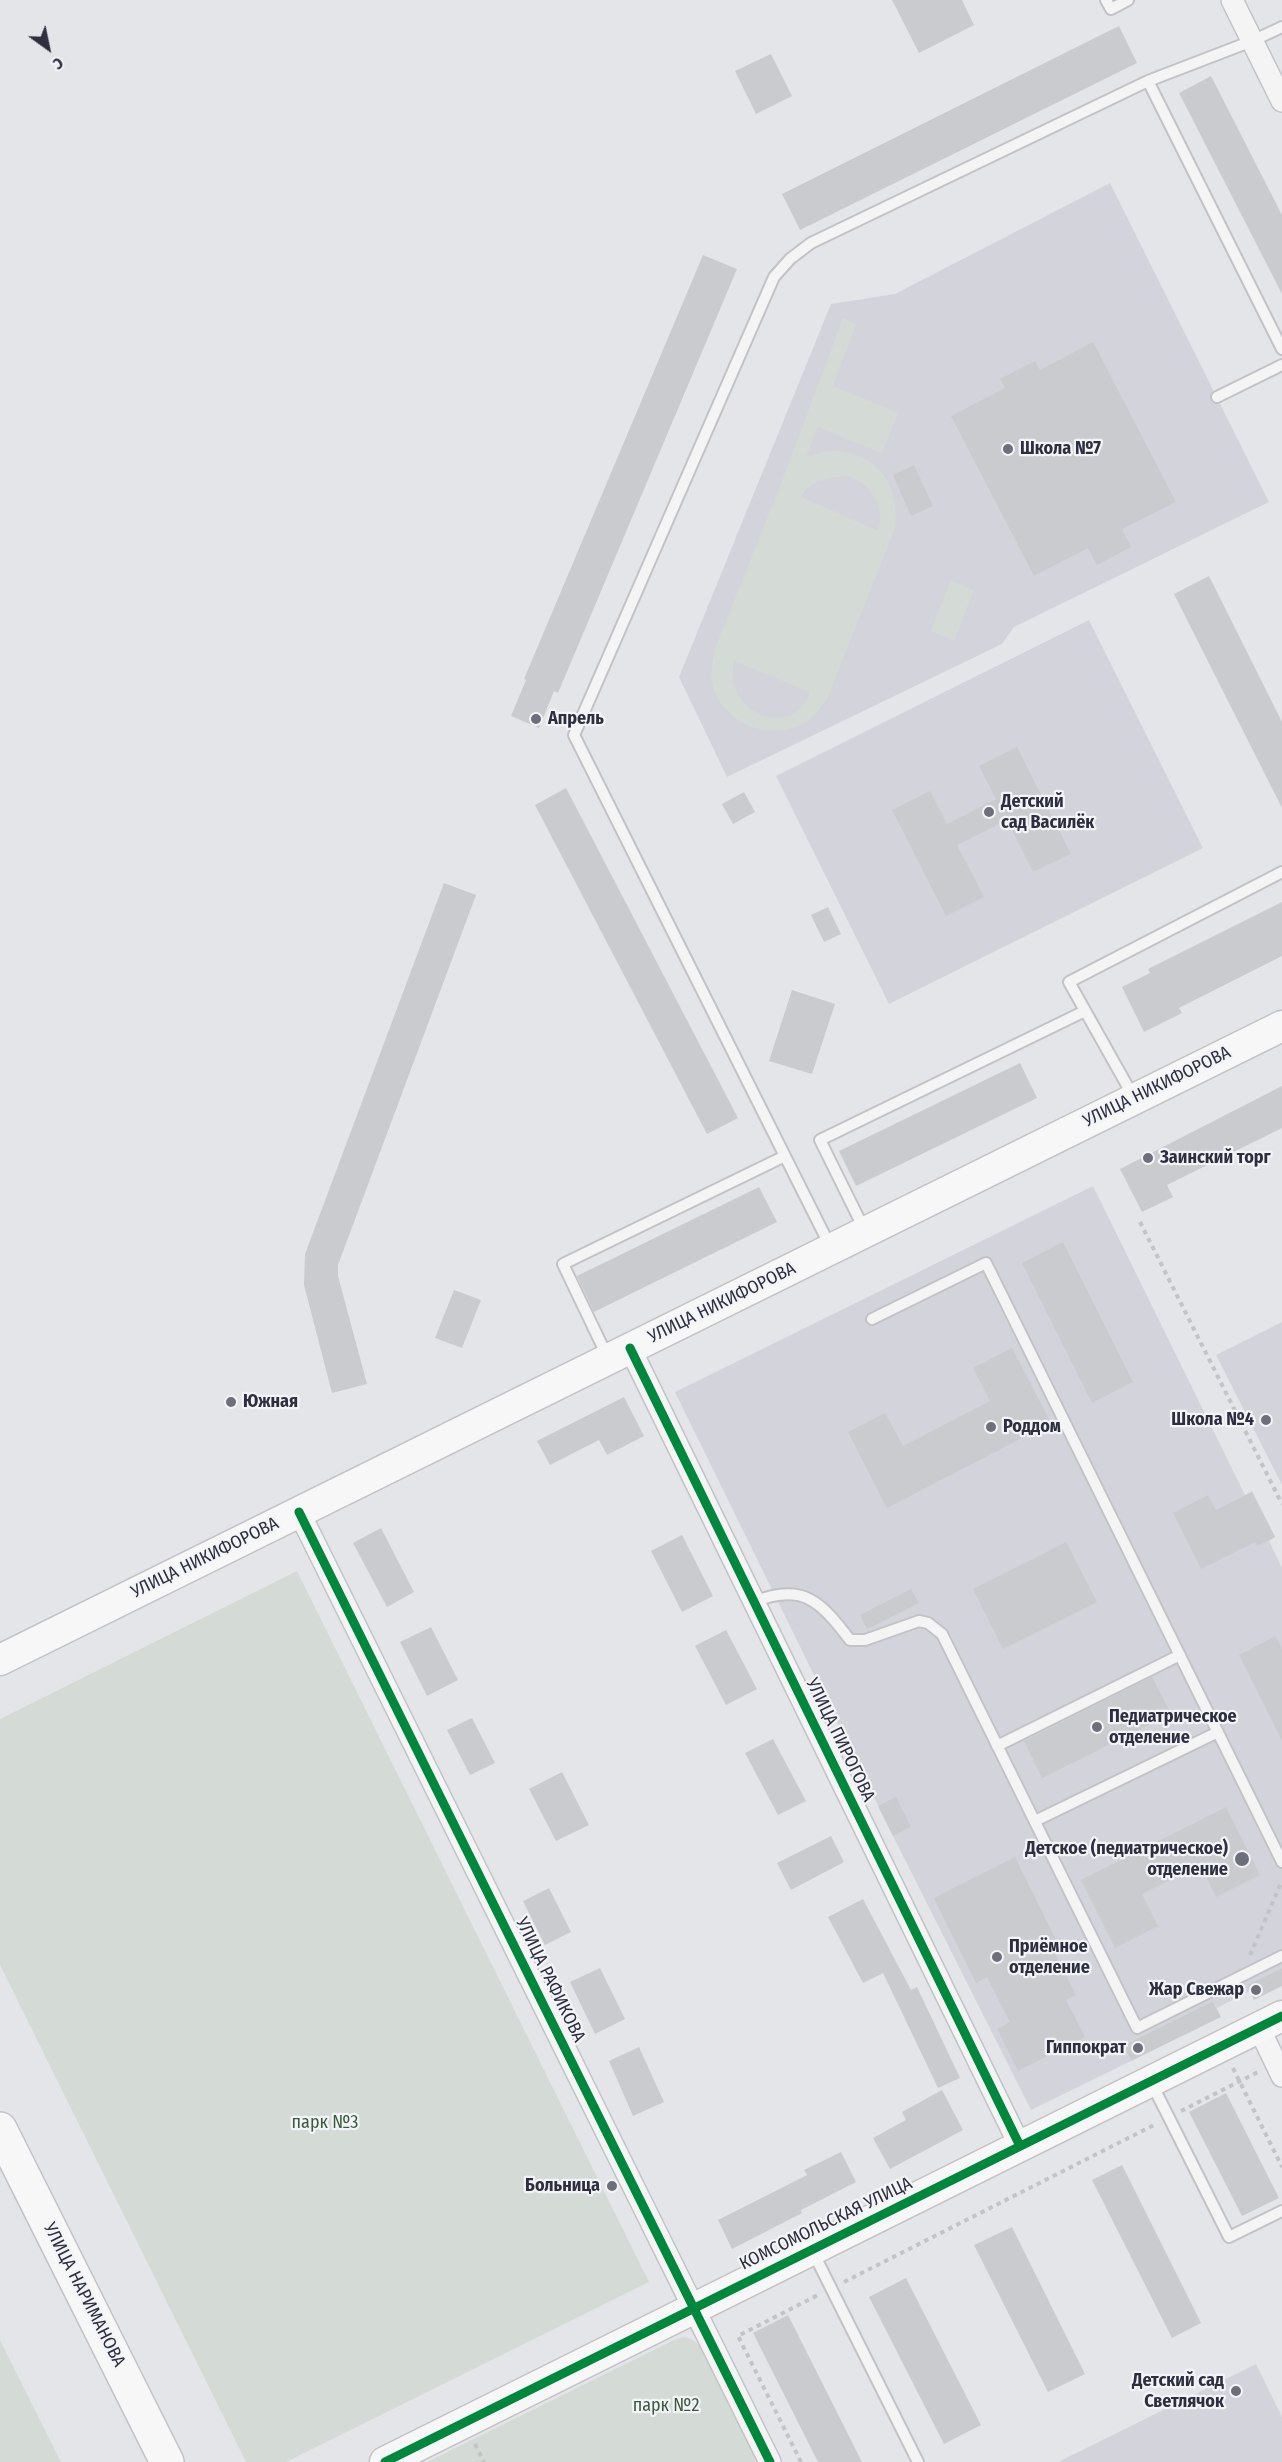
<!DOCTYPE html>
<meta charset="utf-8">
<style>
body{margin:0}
#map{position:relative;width:1282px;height:2462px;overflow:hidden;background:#e4e5e9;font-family:"Fira Sans Condensed",sans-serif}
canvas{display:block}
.north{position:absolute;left:18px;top:18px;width:60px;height:60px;-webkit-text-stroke:4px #f3f4f7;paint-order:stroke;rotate:147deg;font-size:16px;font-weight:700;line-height:24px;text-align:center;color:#2d2f40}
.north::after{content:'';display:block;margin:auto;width:21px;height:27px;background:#2d2f40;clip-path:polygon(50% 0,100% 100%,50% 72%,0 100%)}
</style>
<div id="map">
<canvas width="1282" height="2462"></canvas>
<div class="north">С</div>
</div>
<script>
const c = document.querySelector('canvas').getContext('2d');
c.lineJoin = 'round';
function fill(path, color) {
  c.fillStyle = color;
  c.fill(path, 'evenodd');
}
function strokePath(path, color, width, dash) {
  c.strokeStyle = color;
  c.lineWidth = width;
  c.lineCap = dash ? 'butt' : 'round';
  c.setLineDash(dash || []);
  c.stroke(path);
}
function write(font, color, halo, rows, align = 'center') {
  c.font = font + ' "Fira Sans Condensed",sans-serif';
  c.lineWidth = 4.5;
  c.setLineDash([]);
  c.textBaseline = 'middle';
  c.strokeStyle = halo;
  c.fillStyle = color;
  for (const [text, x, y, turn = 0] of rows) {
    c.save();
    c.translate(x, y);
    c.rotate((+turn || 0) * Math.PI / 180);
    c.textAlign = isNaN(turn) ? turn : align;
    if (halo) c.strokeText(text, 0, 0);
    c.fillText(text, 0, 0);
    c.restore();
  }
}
const built = new Path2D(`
 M1110,183l159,319 -255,125 -12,17 -275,133 -48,-100 152,-373 64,-10z
 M1089,620l114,228 -314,156 -113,-228z
 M1093,1186l152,309 7,-4 23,46 -6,4 13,27v400l-35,17 3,6 -33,17 -4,-7 -89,44 7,16 -100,49 -138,-274 -218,-444z
 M1282,1322v163l-66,-130z
 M1256,2364l26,53v45h-224z`);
const green = new Path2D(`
 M843,318l13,6 -23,62 65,27 -16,40 -64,-26 -12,30c9,-2 19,-6 28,-6 45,2 66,35 61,77l-68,171c-7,10 -15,21 -27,26 -35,16 -81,-4 -88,-44 -1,-11 1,-21 3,-32l68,-170zM847,476c6,2 14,5 18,9 12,11 20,31 13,46l-77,-34c7,-17 29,-20 46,-21zM734,661l76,31c-15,49 -88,23 -76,-31z
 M951,581l23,9 -20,50 -23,-9z
 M297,1571l352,711 -363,180h-40l-246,-497v-246z
 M684,2337l9,3 8,6 57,116h-331l249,-123z
 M0,2340l61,122h-61z`);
const building = new Path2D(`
 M892,0h70l12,25 -55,28z
 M1119,26l18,37 -337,167 -18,-36z
 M771,54l21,42 -36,18 -21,-43z
 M1211,76l71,139v79l-103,-201z
 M703,255l34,14 -179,424 -4,-2 -15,37 -28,-12 15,-36 -2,-1z
 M1093,342l83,160 -54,27 9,18 -34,18 -9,-17 -54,28 -83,-160 54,-28 -5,-9 35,-18 5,9z
 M914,465l19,41 -22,10 -18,-41z
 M1209,576l73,146v86l-108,-214z
 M1017,747l54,107 -38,18 -26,-52 -50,25 27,52 -38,19 -54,-106 38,-19 17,33 49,-25 -17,-33z
 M566,788l172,330 -31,16 -172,-329z
 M744,792l11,20 -22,12 -11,-20z
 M444,883l32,12 -138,370v11l29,108 -35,9 -28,-108 1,-31z
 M1282,902v54l-103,52 3,5 -38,19 -22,-45 28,-14 -2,-4z
 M828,907l13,27 -17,8 -13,-27z
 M792,990l43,14 -23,70 -43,-13z
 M1020,1063l17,35 -181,88 -17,-35z
 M1282,1086v42l-115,57 6,12 -31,15 -22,-43z
 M759,1187l18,35 -183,90 -17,-36z
 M1063,1242l70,140 -41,21 -70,-140z
 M454,1290l27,10 -19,48 -27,-10z
 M1012,1348l39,75 -164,85 -39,-76 37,-19 18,33 87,-45 -17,-33z
 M624,1397l20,39 -37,19 -8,-15 -49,25 -13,-24z
 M1252,1492l23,45 -18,9 -2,-4 -54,27 -28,-56 35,-18 8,15z
 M381,1528l33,64 -27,15 -34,-64z
 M682,1535l31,61 -31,16 -31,-61z
 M1066,1542l31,60 -94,47 -30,-60z
 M911,1589l8,14 -52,26 -7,-14z
 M431,1627l27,53 -31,16 -27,-54z
 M726,1630l31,59 -31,16 -31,-59z
 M1276,1636l6,13v92l-43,-86z
 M1152,1677l19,37 -129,64 -18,-37z
 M472,1718l23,45 -25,12 -23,-45z
 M773,1739l33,62 -28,14 -33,-62z
 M562,1772l27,53 -33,16 -27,-52z
 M896,1797l15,30 -18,9 -15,-30z
 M1226,1807l34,68 -44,22 -16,-32 -58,29 16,32 -43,22 -34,-68z
 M831,1836l13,26 -53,28 -14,-27z
 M1015,1857l43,87 -6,3 24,48 -10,5 19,37 -67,34 -21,-42 13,-7 -23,-45 -11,6 -42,-85z
 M549,1888l22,44 -26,13 -22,-44z
 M863,1899l48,91 6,-3 43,91 -22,10 -55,-115 -20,10 -35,-66z
 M600,1968l25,51 -30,15 -25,-52z
 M1282,1968v18l-28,14 -7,-15z
 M1213,2001l8,16 -90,44 -7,-16z
 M639,2047l25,55 -31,14 -24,-55z
 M942,2090l21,40 -73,39 -17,-31 33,-18 -4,-8z
 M1226,2093l53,105 -37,18 -53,-104z
 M841,2152l15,30 -55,28 1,3 -70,36 -14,-29 89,-45 -3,-5z
 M1122,2165l79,158 -29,15 -80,-158z
 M1012,2227l73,147 -37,18 -74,-147z
 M906,2278l75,147 -37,19 -75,-147z
 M788,2315l74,147h-44l-65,-129z`);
const path = new Path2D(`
 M1140,1222l142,282
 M1250,1955l32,-74
 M1233,2068l49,99
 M1181,2111l79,-40
 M844,2282l312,-158
 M475,2444l9,18
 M801,2462l-63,-126 80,-41`);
const lane = new Path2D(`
 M1106,0l5,9 17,-9
 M1148,81l134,268
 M1217,397l65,-32
 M1133,1096l-64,-114 213,-110
 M865,1231l-45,-91 265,-129
 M830,1246l-256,-511 200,-458 16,-18 21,-16 337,-162 104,-40 30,-14
 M872,1319l114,-56 296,599
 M608,1358l-45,-94 222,-108
 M754,1602c49,-20 67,0 96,38h15l54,-19 9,2 14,11 195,394 145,-72
 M997,1746l183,-91
 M1035,1821l183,-89
 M1152,2084l77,153 53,-26
 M812,2250l106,212`);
const street = new Path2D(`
 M1232,0l50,101
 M630,1348l390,798
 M299,1512l471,950
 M1259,2028l23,48`);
const secondary = new Path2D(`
 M0,1660l1282,-634
 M385,2462l897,-446`);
const primary = new Path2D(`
 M0,2129l167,333`);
const cycleway = new Path2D(`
 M630,1348l390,798
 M299,1512l471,950
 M385,2462l897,-446`);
const markers = [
 [1008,449,6,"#6d6f7b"],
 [536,719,6,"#6d6f7b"],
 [989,812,6,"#6d6f7b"],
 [1148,1158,6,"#6d6f7b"],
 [231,1402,6,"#6d6f7b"],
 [1266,1420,6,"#6d6f7b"],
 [991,1427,6,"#6d6f7b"],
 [1097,1727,6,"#6d6f7b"],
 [1242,1859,8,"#6d6f7b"],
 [997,1957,6,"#6d6f7b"],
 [1256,1990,6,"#6d6f7b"],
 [1138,2048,6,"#6d6f7b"],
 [612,2186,6,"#6d6f7b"],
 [1236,2391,6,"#6d6f7b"]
];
const poiNames = [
 ["Школа №7",1020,449],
 ["Апрель",548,719],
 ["Детский",1001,802],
 ["сад Василёк",1001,823],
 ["Заинский торг",1160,1158],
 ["Южная",243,1402],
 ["Школа №4",1254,1420,"right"],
 ["Роддом",1003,1427],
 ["Педиатрическое",1109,1717],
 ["отделение",1109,1738],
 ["Детское (педиатрическое)",1228,1849,"right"],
 ["отделение",1228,1870,"right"],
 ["Приёмное",1009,1947],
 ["отделение",1009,1968],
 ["Жар Свежар",1244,1990,"right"],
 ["Гиппократ",1126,2048,"right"],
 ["Больница",600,2186,"right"],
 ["Детский сад",1224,2381,"right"],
 ["Светлячок",1224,2402,"right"]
];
const streetNames = [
 ["УЛИЦА НИКИФОРОВА",1157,1087,-26],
 ["УЛИЦА НИКИФОРОВА",722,1303,-26],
 ["УЛИЦА НИКИФОРОВА",205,1558,-26],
 ["УЛИЦА ПИРОГОВА",840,1740,64],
 ["УЛИЦА РАФИКОВА",550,1980,64],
 ["КОМСОМОЛЬСКАЯ УЛИЦА",826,2224,-26],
 ["УЛИЦА НАРИМАНОВА",84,2295,63]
];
const parkNames = [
 ["парк №3",325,2123],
 ["парк №2",666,2406]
];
fill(built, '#d3d4db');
fill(green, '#d4dbd6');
fill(building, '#cacbcf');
strokePath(lane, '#c3c3c7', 14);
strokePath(street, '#c3c3c7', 24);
strokePath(secondary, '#c3c3c7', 33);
strokePath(primary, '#c1c2c6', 36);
strokePath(path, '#c3c3c8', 4, [4.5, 4.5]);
strokePath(lane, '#f4f4f5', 10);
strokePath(street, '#f4f4f5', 21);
strokePath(secondary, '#f7f7f8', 30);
strokePath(primary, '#f7f7f8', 33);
strokePath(cycleway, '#00873e', 9);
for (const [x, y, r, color] of markers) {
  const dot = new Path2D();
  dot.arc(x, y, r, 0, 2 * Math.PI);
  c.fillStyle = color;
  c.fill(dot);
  strokePath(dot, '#f3f4f7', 2);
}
write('bold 18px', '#2d2f40', '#f3f4f7', poiNames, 'left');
write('18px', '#2d2f40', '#f3f4f7', streetNames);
write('18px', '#3c5a3f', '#f3f4f7', parkNames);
</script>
